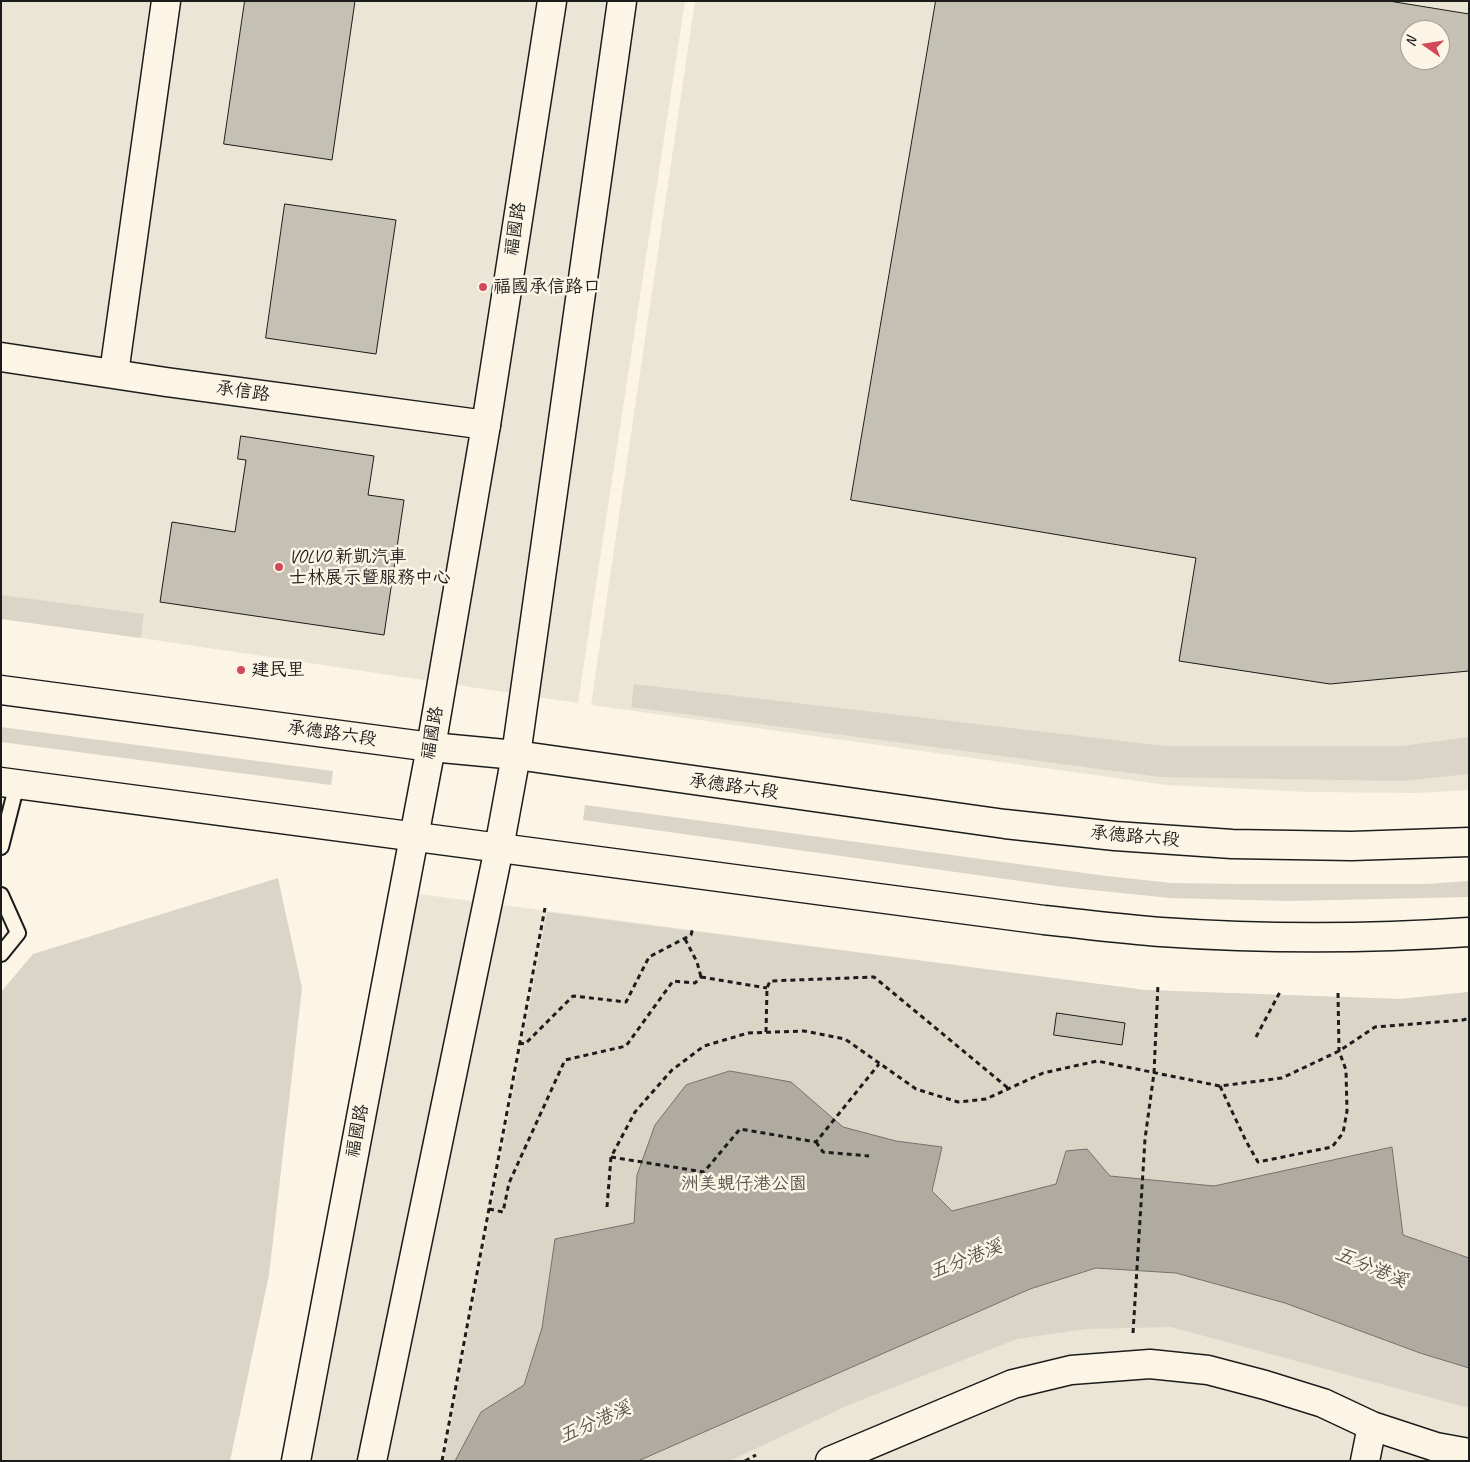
<!DOCTYPE html>
<meta charset="utf-8">
<style>
body{margin:0}
#map{position:relative;width:1470px;height:1462px;overflow:hidden;background:#fcf5e5;font-family:Caveat,sans-serif}
canvas{display:block}
.frame{position:absolute;inset:0;border:2px solid #1c1c1c;pointer-events:none}
.north{position:absolute;left:1400px;top:20px;width:50px;height:50px;box-sizing:border-box;background:#fcf5e5;border:1px solid #a29e95;border-radius:50%;rotate:283deg;font-size:14px;font-weight:700;line-height:20px;text-align:center;color:#1c1c1c}
.north::after{content:'';display:block;margin:auto;width:18px;height:22px;background:#d1495b;clip-path:polygon(50% 0,100% 100%,50% 72%,0 100%)}
</style>
<div id="map">
<canvas width="1470" height="1462"></canvas>
<div class="frame"></div>
<div class="north">N</div>
</div>
<script>
const c = document.querySelector('canvas').getContext('2d');
c.lineJoin = 'round';
function fill(path, color) {
  c.fillStyle = color;
  c.fill(path, 'evenodd');
}
function strokePath(path, color, width, dash) {
  c.strokeStyle = color;
  c.lineWidth = width;
  c.lineCap = dash ? 'butt' : 'round';
  c.setLineDash(dash || []);
  c.stroke(path);
}
function write(font, color, halo, rows, align = 'center') {
  c.font = font + ' Caveat,"LXGW WenKai TC",sans-serif';
  c.lineWidth = 5;
  c.setLineDash([]);
  c.textBaseline = 'middle';
  c.strokeStyle = halo;
  c.fillStyle = color;
  for (const [text, x, y, turn = 0] of rows) {
    c.save();
    c.translate(x, y);
    c.rotate((+turn || 0) * Math.PI / 180);
    c.textAlign = isNaN(turn) ? turn : align;
    if (halo) c.strokeText(text, 0, 0);
    c.fillText(text, 0, 0);
    c.restore();
  }
}
const built = new Path2D(`
 M1,1h684l-107,702 -437,-65 -140,-19z
 M695,1h774v789l-52,3 -107,-1 -144,-7 -575,-80zM1410,30h30v30h-30z
 M396,891l749,99 255,9 69,-7v469h-1181z`);
const green = new Path2D(`
 M1,595l143,19 -3,24 -140,-19z
 M634,684l531,62h237l67,-9v37l-68,7 -241,-4 -529,-70z
 M1,727l332,44 -2,14 -330,-43z
 M585,805l521,71 66,7 71,1h183l43,-3v16l-180,4 -119,-3 -107,-11 -480,-67z
 M278,878l24,110 -33,287 -39,186h-229v-469l32,-38z
 M547,912l598,78 255,9 69,-7v416l-298,-81 -85,2 -69,10 -166,65 -122,57h-285z`);
const water = new Path2D(`
 M730,1071l61,11 52,45 53,14 46,6 -10,44 20,20 104,-27 10,-33 21,-2 23,27 104,10 178,-39 11,88 66,23v110l-49,-15 -135,-50 -109,-30 -80,-5 -66,21 -392,172h-183l26,-49 43,-27 18,-57 13,-89 79,-16 3,-48 18,-50 31,-40z`);
const building = new Path2D(`
 M245,1h110l-23,159 -108,-16z
 M936,1h453l80,13v657l-139,13 -151,-23 17,-103 -345,-58zM1410,30h30v30h-30z
 M285,204l111,16 -20,134 -110,-16z
 M241,436l133,20 -6,39 36,5 -20,135 -224,-33 12,-80 63,10 11,-72 -8,-1z
 M1057,1013l68,10 -3,22 -68,-10z`);
const path = new Path2D(`
 M685,939l12,23 4,15
 M701,977l66,11
 M766,1032l1,-44 3,-7 104,-4 134,111
 M1256,1037l25,-47
 M519,1043l6,1 48,-48 53,6 23,-45 42,-22 2,-8
 M1220,1086l26,55 12,21 74,-15 11,-14 4,-22 -1,-41 -7,-19 -1,-58
 M816,1142l7,10 46,4
 M611,1157l93,15 36,-43 76,13 63,-78
 M607,1207l4,-50 24,-45 37,-42 32,-24 44,-13 56,-2 41,8 71,50 42,13 28,-3 57,-26 54,-12 123,25 62,-8 57,-27 36,-24 88,-7 6,-2
 M489,1209l14,3 6,-29 56,-123 61,-14 47,-65 22,2 6,-6
 M1133,1333l12,-194 9,-66 4,-89
 M442,1461l103,-553
 M745,1461l11,-6`);
const service = new Path2D(`
 M1,847l16,-63
 M1,895l17,38 -17,21`);
const minor = new Path2D(`
 M1,357l165,25 320,43
 M114,373l52,-372
 M830,1461l183,-77 58,-14 79,-6 58,6 57,15 58,18 49,23 64,21 33,6
 M1365,1461l7,-35`);
const tertiary = new Path2D(`
 M296,1461l135,-714 55,-322 66,-424
 M372,1461l127,-613 17,-93 106,-754`);
const primary = new Path2D(`
 M1,690l430,57 85,8 489,69 110,12 117,8 120,2 117,-4
 M1,782l1043,138c39,4 78,9 117,12 102,7 206,7 308,0`);
const markers = [
 [483,287,5,"#d1495b"],
 [279,567,5,"#d1495b"],
 [241,670,5,"#d1495b"]
];
const streetNames = [
 ["福國路",516,229,-81],
 ["承信路",243,392,8],
 ["福國路",433,733,-80],
 ["承德路六段",332,734,8],
 ["承德路六段",734,787,8],
 ["承德路六段",1135,837,5],
 ["福國路",358,1131,-79]
];
const poiNames = [
 ["福國承信路口",493,287],
 ["VOLVO 新凱汽車",289,557],
 ["士林展示暨服務中心",289,578],
 ["建民里",251,670]
];
const parkNames = [
 ["洲美蜆仔港公園",744,1184]
];
const waterNames = [
 ["五分港溪",966,1260,-21],
 ["五分港溪",1371,1268,23],
 ["五分港溪",595,1423,-24]
];
fill(built, '#ebe5d6');
fill(green, '#dbd5c8');
fill(water, '#b0aba1');
strokePath(water, '#75726c', 1);
fill(building, '#c4c0b3');
strokePath(building, '#1c1c1c', 1);
strokePath(service, '#1c1c1c', 18);
strokePath(minor, '#1c1c1c', 31);
strokePath(tertiary, '#1c1c1c', 31);
strokePath(primary, '#1c1c1c', 31);
strokePath(path, '#1c1c1c', 3, [5, 4]);
strokePath(service, '#fcf5e5', 14);
strokePath(minor, '#fcf5e5', 28);
strokePath(tertiary, '#fcf5e5', 28);
strokePath(primary, '#fcf5e5', 28);
for (const [x, y, r, color] of markers) {
  const dot = new Path2D();
  dot.arc(x, y, r, 0, 2 * Math.PI);
  c.fillStyle = color;
  c.fill(dot);
  strokePath(dot, '#fcf5e5', 2);
}
write('18px', '#1c1c1c', '#fcf5e5', streetNames);
write('18px', '#1c1c1c', '#fcf5e5', poiNames, 'left');
write('18px', '#555450', '#fcf5e5', parkNames);
write('italic 19px', '#575551', '#fcf5e5', waterNames);
</script>
